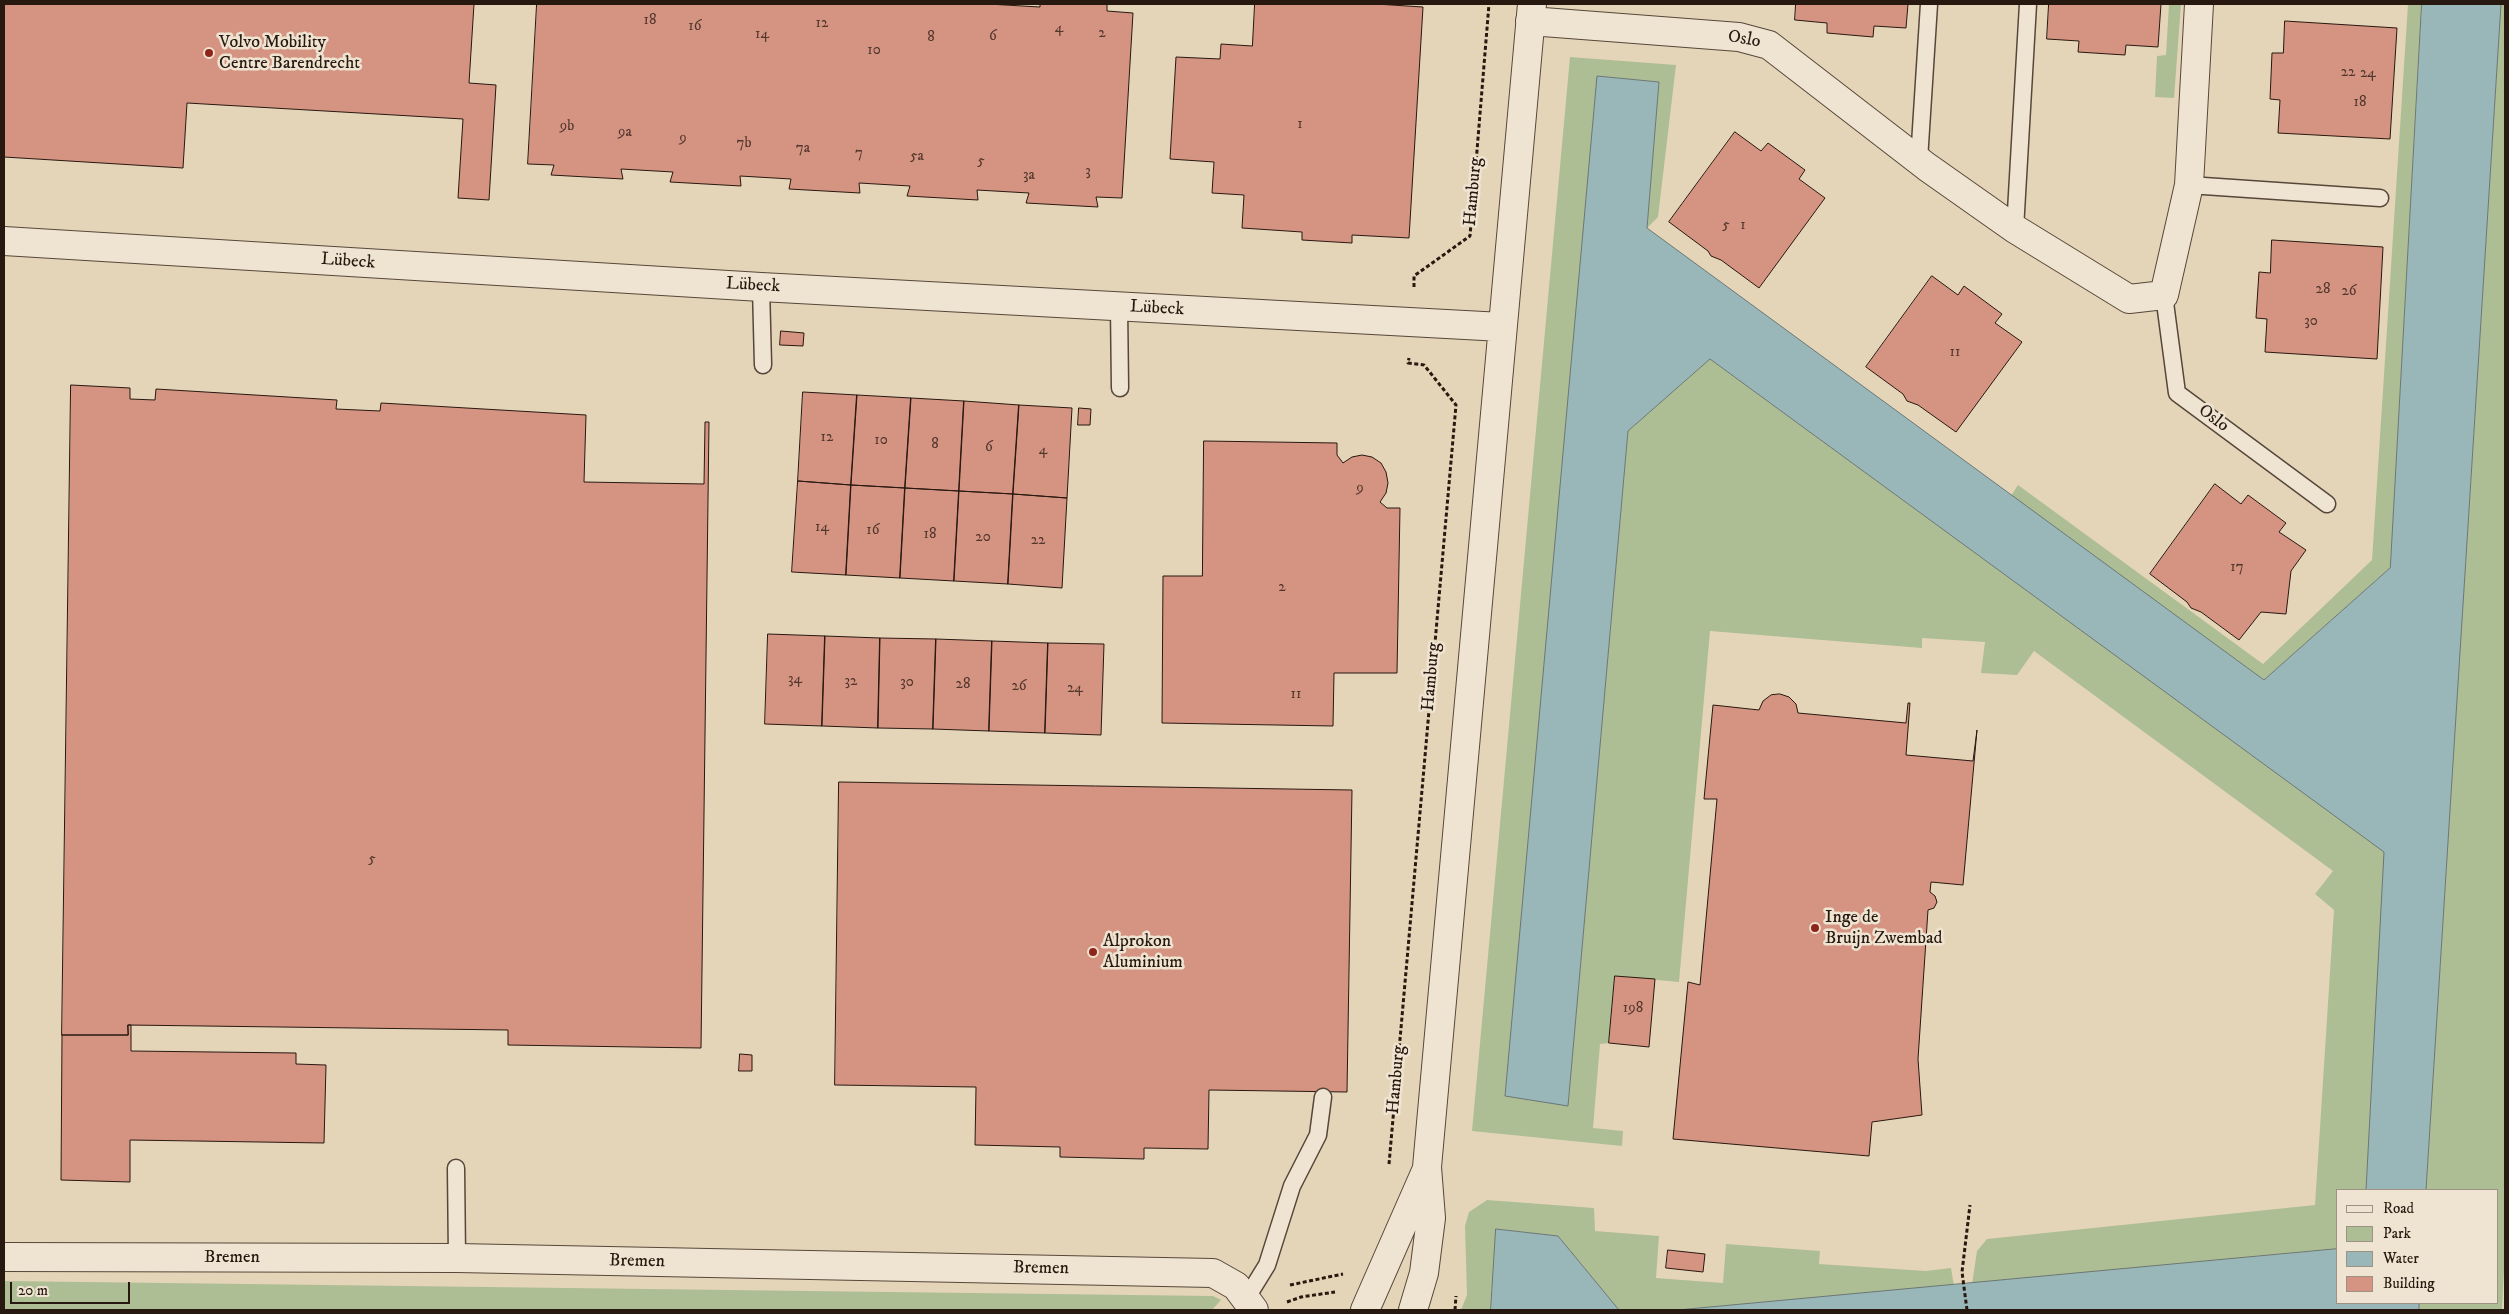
<!DOCTYPE html>
<meta charset="utf-8">
<style>
body{margin:0}
#map{position:relative;width:2509px;height:1314px;overflow:hidden;background:#e5d5b8;font-family:"IM FELL DW Pica",serif}
canvas{display:block}
.frame{position:absolute;inset:0;border:5px solid #271810;pointer-events:none}
.legend{position:absolute;left:2336px;top:1189px;width:162px;height:115px;box-sizing:border-box;background:#eee4d1;border:1px solid #9e9284;margin:0;padding:6px 9px;list-style:none;font-size:15px;color:#271810}
.legend li{display:flex;align-items:center;gap:10px;height:25px}
.legend b{width:25px;border:1px solid #9e9284}
.scale{position:absolute;left:10px;top:1282px;width:120px;height:22px;box-sizing:border-box;border:2px solid #271810;border-top:0;padding-left:6px;font-size:15px;line-height:18px;white-space:nowrap;color:#271810;-webkit-text-stroke:4px #eee4d1;paint-order:stroke}
</style>
<div id="map">
<canvas width="2509" height="1314"></canvas>
<div class="frame"></div>
<ul class="legend">
<li><b style="height:6px;background:#eee4d1"></b>Road</li>
<li><b style="height:14px;background:#aebe94"></b>Park</li>
<li><b style="height:14px;background:#99b6b9"></b>Water</li>
<li><b style="height:14px;background:#d59382"></b>Building</li>
</ul>
<div class="scale">20 m</div>
</div>
<script>
const c = document.querySelector('canvas').getContext('2d');
c.lineJoin = 'round';
function fill(path, color) {
  c.fillStyle = color;
  c.fill(path, 'evenodd');
}
function strokePath(path, color, width, dash) {
  c.strokeStyle = color;
  c.lineWidth = width;
  c.lineCap = dash ? 'butt' : 'round';
  c.setLineDash(dash || []);
  c.stroke(path);
}
function write(font, color, halo, rows, align = 'center') {
  c.font = font + ' "IM FELL DW Pica",serif';
  c.lineWidth = 5;
  c.setLineDash([]);
  c.textBaseline = 'middle';
  c.strokeStyle = halo;
  c.fillStyle = color;
  for (const [text, x, y, turn = 0] of rows) {
    c.save();
    c.translate(x, y);
    c.rotate((+turn || 0) * Math.PI / 180);
    c.textAlign = isNaN(turn) ? turn : align;
    if (halo) c.strokeText(text, 0, 0);
    c.fillText(text, 0, 0);
    c.restore();
  }
}
const green = new Path2D(`
 M2169,4h12l-7,94 -19,-1 2,-41 9,-1z
 M2408,4h14l-32,564 -126,112 -253,-184 7,-11 245,179 109,-104z
 M2501,4h4v1245l-3,61h-83v-7h79v-113h-72z
 M1570,57l106,8 -18,152 -11,11 12,-146 -61,-6 -30,1030 60,-675 82,-72 675,493 -19,338h-28v59l-366,35 5,-33 10,-12 328,-34 19,-295 -19,-16 18,-23 -299,-220 -17,24 -36,-2 4,-31 -63,-4v10l-212,-17 -31,351 -64,-6 -6,67 -9,1 -7,84 30,3 -1,15 -150,-15z
 M1487,1200l107,8 1,23 64,5 -3,42 67,5 3,-39 94,7 -1,13 107,7 25,-3 3,18 -276,24h-59l-61,-74 -61,-7 -6,81h-30l6,-15 -2,-69 4,-14z
 M4,1281l1209,15 8,4 -9,10h-1208z`);
const water = new Path2D(`
 M2422,4h79l-75,1186h-60l18,-338 -674,-493 -82,72 -60,675 -63,-10 92,-1020 62,6 -12,146 617,452 126,-112z
 M1496,1229l62,7 61,74h-128z
 M2338,1249v54h81v7h-741z`);
const building = new Path2D(`
 M4,4h470l-5,79 27,2 -7,115 -31,-2 5,-79 -276,-16 -4,65 -179,-11z
 M537,4h451l52,3v-3h70h-3v7l26,2 -11,185 -26,-1 2,10 -72,-4 3,-10 -52,-3 1,10 -71,-4 3,-10 -51,-3 1,10 -71,-4 2,-10 -51,-3 1,10 -71,-4 3,-10 -52,-3 2,10 -72,-4 3,-10 -26,-1z
 M1255,4h121l47,3 -14,231 -57,-3v8l-50,-3v-8l-60,-4 2,-33 -32,-2 2,-31 -44,-3 6,-102 44,2 1,-15 31,2z
 M1796,4h112l-2,24 -32,-2 -1,11 -46,-4v-10l-32,-3z
 M2049,4h112l-3,43 -32,-2 -1,10 -47,-3 1,-11 -32,-2z
 M2285,21l112,7 -7,111 -112,-6 2,-33 -10,-1 2,-46h11z
 M1735,132l26,19 7,-8 37,27 -6,9 26,19 -66,90 -38,-28 -10,-4 -3,-5 -39,-29z
 M2272,240l111,7 -6,112 -112,-7 2,-33 -11,-1 3,-46 11,1z
 M1932,276l26,19 6,-9 38,28 -7,9 27,19 -66,90 -38,-27 -11,-4 -4,-7 -37,-27z
 M781,331l23,2 -1,13 -23,-1z
 M71,385l59,3v11l25,1 1,-11 181,11 -1,9 44,2 1,-8 205,12 -2,67 120,2 1,-62h4l-8,626 -193,-3v-15l-380,-5v10h-66z
 M803,392l54,3 -6,90 -53,-4z
 M857,395l54,3 -6,90 -54,-3z
 M911,398l53,3 -5,90 -54,-3z
 M964,401l55,4 -6,89 -54,-3z
 M1019,405l53,3 -5,90 -54,-4z
 M1079,408l12,1 -1,16h-12z
 M1204,441l133,2v12l6,8 9,-6 10,-2 10,2 9,6 5,9 2,11 -2,10 -6,9 7,6h13l-3,165h-63l-1,53 -171,-3 1,-147h39z
 M798,481l53,4 -5,90 -54,-3z
 M2215,484l26,20 7,-9 38,28 -7,9 27,18 -15,21 -5,43 -25,-2 -22,28 -38,-28 -10,-4 -4,-6 -37,-28z
 M851,485l54,3 -5,90 -54,-3z
 M905,488l54,3 -5,90 -54,-3z
 M959,491l54,3 -5,90 -54,-3z
 M1013,494l54,4 -5,90 -54,-4z
 M768,634l57,2 -3,90 -57,-2z
 M825,636l55,2 -2,90 -56,-2z
 M880,638l56,1 -3,90 -55,-1z
 M936,639l56,2 -3,90 -56,-2z
 M992,641l56,2 -3,90 -56,-2z
 M1048,643l56,1 -3,91 -56,-2z
 M1780,694l9,3 7,7 2,9 108,10 2,-20h2l-4,52 67,6 4,-31 -14,155 -32,-3 -1,10 5,4 2,6 -3,6 -6,2 -10,149 4,56 -50,7 -3,34 -196,-17 15,-157 12,3 17,-186h-13l9,-94 46,5 4,-9 8,-6z
 M839,782l513,8 -5,302 -138,-2 -1,59 -64,-1v11l-84,-2v-10l-85,-2 1,-58 -141,-2z
 M1615,976l40,3 -6,68 -40,-4z
 M128,1025h3v26l165,2v11l30,1 -2,78 -194,-3v42l-69,-2 1,-145h66z
 M740,1054l12,1v16h-13z
 M1668,1250l37,4 -2,18 -37,-4z`);
const path = new Path2D(`
 M1414,287v-11l56,-40 19,-232
 M1389,1164l67,-759 -32,-40 -16,-2 1,-5
 M1290,1285l53,-11
 M1287,1302l14,-5 34,-5
 M1455,1310l1,-14
 M1967,1310l-5,-38 8,-67`);
const lane = new Path2D(`
 M1919,160l10,-156
 M2189,185l191,13
 M2015,229l13,-225
 M761,287l2,78
 M2164,295l13,98 150,111
 M1119,306l1,82
 M456,1168l1,90
 M1246,1299l21,-34 25,-79 26,-51 5,-38`);
const street = new Path2D(`
 M1530,21l209,16 30,8 158,122 88,62 114,70 35,-4 25,-110 10,-181
 M4,241l757,46 741,40
 M4,1257l453,1 756,15 23,13 18,24
 M1365,1310l61,-139
 M1413,1310l11,-37 7,-55 -4,-51 105,-1163`);
const markers = [
 [209,53,5,"#8f2418"],
 [1815,928,5,"#8f2418"],
 [1093,952,5,"#8f2418"]
];
const numberNames = [
 ["18",650,21],
 ["12",822,24],
 ["16",695,27],
 ["4",1059,29],
 ["2",1102,34],
 ["14",762,35],
 ["6",993,37],
 ["8",931,38],
 ["10",874,51],
 ["22",2348,73],
 ["24",2368,74],
 ["18",2360,103],
 ["1",1300,125],
 ["9b",567,127],
 ["9a",625,133],
 ["9",683,139],
 ["7b",744,144],
 ["7a",803,149],
 ["7",859,154],
 ["5a",917,157],
 ["5",981,162],
 ["3",1088,172],
 ["3a",1029,176],
 ["5",1726,226],
 ["1",1743,226],
 ["28",2323,290],
 ["26",2349,292],
 ["30",2311,322],
 ["11",1955,353],
 ["12",827,438],
 ["10",881,441],
 ["8",935,445],
 ["6",989,448],
 ["4",1043,451],
 ["9",1360,489],
 ["14",822,528],
 ["16",873,531],
 ["18",930,535],
 ["20",983,538],
 ["22",1038,541],
 ["17",2237,568],
 ["2",1282,588],
 ["34",795,680],
 ["32",851,682],
 ["30",907,683],
 ["28",963,685],
 ["26",1019,687],
 ["24",1075,689],
 ["11",1296,695],
 ["5",372,860],
 ["198",1633,1009]
];
const streetNames = [
 ["Oslo",1744,40,10],
 ["Hamburg",1474,192,-85],
 ["Lübeck",348,262,4],
 ["Lübeck",753,286,3],
 ["Lübeck",1157,309,3],
 ["Oslo",2213,419,37],
 ["Hamburg",1432,677,-85],
 ["Hamburg",1397,1080,-85],
 ["Bremen",232,1258],
 ["Bremen",637,1262,1],
 ["Bremen",1041,1269,1]
];
const poiNames = [
 ["Volvo Mobility",219,43],
 ["Centre Barendrecht",219,64],
 ["Inge de",1825,918],
 ["Bruijn Zwembad",1825,939],
 ["Alprokon",1103,942],
 ["Aluminium",1103,963]
];
fill(green, '#aebe94');
fill(water, '#99b6b9');
strokePath(water, '#6b7775', 1);
fill(building, '#d59382');
strokePath(building, '#271810', 1);
strokePath(lane, '#56473a', 19);
strokePath(street, '#56473a', 30);
strokePath(path, '#271810', 3, [4, 2.5]);
strokePath(lane, '#eee4d1', 16);
strokePath(street, '#eee4d1', 28);
for (const [x, y, r, color] of markers) {
  const dot = new Path2D();
  dot.arc(x, y, r, 0, 2 * Math.PI);
  c.fillStyle = color;
  c.fill(dot);
  strokePath(dot, '#eee4d1', 2);
}
write('15px', '#52372c', null, numberNames);
write('18px', '#271810', '#eee4d1', streetNames);
write('18px', '#271810', '#eee4d1', poiNames, 'left');
</script>
